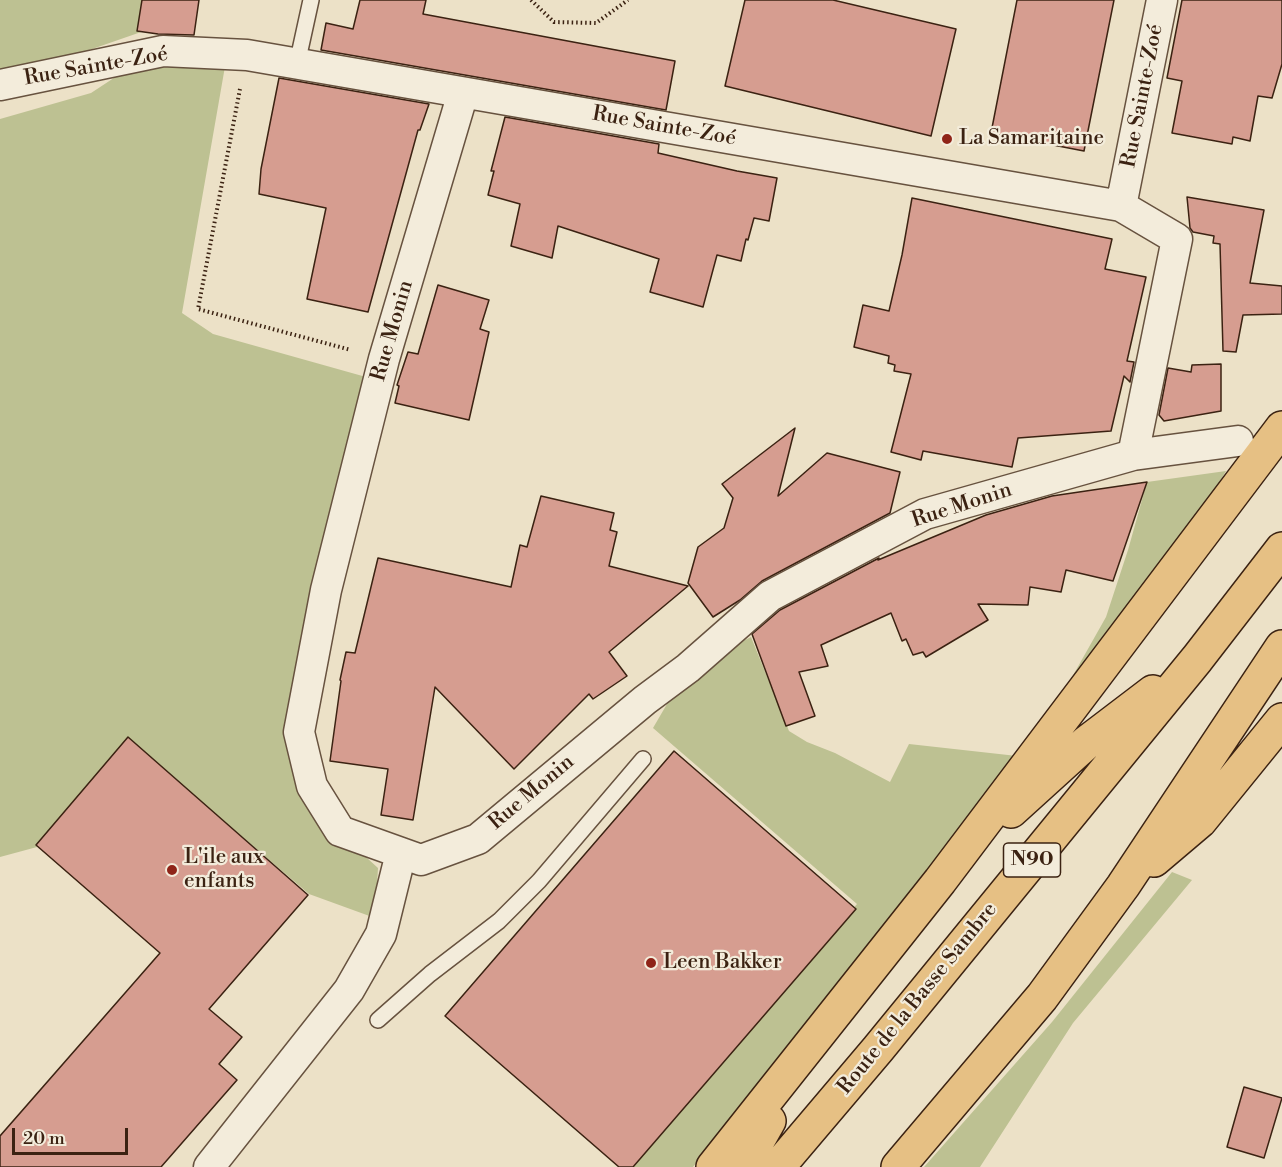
<!DOCTYPE html>
<meta charset="utf-8">
<style>
body{margin:0}
#map{position:relative;width:1282px;height:1167px;overflow:hidden;background:#ece1c7;font-family:"Libre Bodoni",serif}
canvas{display:block}
.scale{position:absolute;left:12px;top:1128px;width:116px;height:27px;box-sizing:border-box;border:3px solid #3b2212;border-top:0;padding-left:8px;font-size:18px;line-height:21px;white-space:nowrap;color:#3b2212;-webkit-text-stroke:4px #f3ecdb;paint-order:stroke}
</style>
<div id="map">
<canvas width="1282" height="1167"></canvas>
<div class="scale">20 m</div>
</div>
<script>
const c = document.querySelector('canvas').getContext('2d');
c.lineJoin = 'round';
function fill(path, color) {
  c.fillStyle = color;
  c.fill(path, 'evenodd');
}
function strokePath(path, color, width, dash) {
  c.strokeStyle = color;
  c.lineWidth = width;
  c.lineCap = dash ? 'butt' : 'round';
  c.setLineDash(dash || []);
  c.stroke(path);
}
function write(font, color, halo, rows, align = 'center') {
  c.font = font + ' "Libre Bodoni",serif';
  c.lineWidth = 4.5;
  c.setLineDash([]);
  c.textBaseline = 'middle';
  c.strokeStyle = halo;
  c.fillStyle = color;
  for (const [text, x, y, turn = 0] of rows) {
    c.save();
    c.translate(x, y);
    c.rotate((+turn || 0) * Math.PI / 180);
    c.textAlign = isNaN(turn) ? turn : align;
    if (halo) c.strokeText(text, 0, 0);
    c.fillText(text, 0, 0);
    c.restore();
  }
}
const green = new Path2D(`
 M0,0h149l-5,31 -144,50z
 M152,53l75,2 -45,258 31,21 153,43 -67,355 10,73 69,63 -3,50 -66,-24 -180,-154 -92,107 -37,10v-738l91,-26z
 M1226,471l-35,60 -124,155 39,-69 22,-67 19,-68z
 M751,637l38,94 18,11 28,11 55,29 19,-38 108,12 -324,411h-65l229,-263 -204,-176 35,-60z
 M1172,872l20,8 -119,143 -93,144h-56l128,-145z`);
const building = new Path2D(`
 M142,0h57l-5,35 -36,-1 -21,-3z
 M360,0h66l-3,14 252,47 -9,49 -345,-60 5,-27 27,6z
 M745,0h88l123,29 -25,107 -206,-50z
 M1017,0h97l-30,151 -93,-18z
 M1182,0h100v64l-10,34 -14,-2 -8,45 -17,-4 -1,7 -60,-11 10,-52 -15,-3z
 M279,78l150,26 -9,26h-2l-50,182 -61,-13 19,-91 -67,-14 2,-25z
 M505,117l154,27 -1,9 79,18 40,7 -8,43 -15,-3 -6,22 -2,-1 -5,22 -24,-6 -14,52 -53,-15 9,-33 -101,-33 -6,32 -41,-12 9,-42 -32,-9 6,-24h-3z
 M1187,197l77,13 -14,73 32,3v28l-39,1 -7,37 -13,-1 -3,-107 -7,-1 1,-7 -21,-4 -3,-4z
 M912,198l200,41 -7,30 41,8 -19,84 7,1 -4,20 -6,-6 -13,55 -93,7 -6,29 -89,-16 -2,9 -30,-8 20,-78 -17,-3 1,-6 -7,-2 1,-7 -35,-9 9,-42 26,6 13,-56z
 M438,285l51,15 -9,29 9,3 -20,88 -74,-17 4,-17 -2,-1 11,-33 10,2z
 M1221,364v47l-57,10 -5,-6 9,-47 23,4 1,-7z
 M795,428l-17,68 49,-43 73,19 -10,41 -128,68 -22,19 -27,17 -25,-34 10,-36 26,-19 9,-30 -11,-14z
 M1147,482l-34,99 -47,-11 -5,22 -31,-5 -2,18 -50,-1 10,16 -62,37 -3,-5 -10,3 -7,-16 -4,2 -11,-28 -70,32 7,21 -29,6 16,44 -29,10 -34,-92 28,-24 99,-52 -1,2 108,-45 66,-19z
 M541,496l73,17 -4,17 7,2 -8,34 79,20 -79,66 18,24 -34,23 -4,-5 -75,75 -79,-82 -22,133 -32,-5 7,-46 -58,-8 11,-80 -1,-1 6,-28 9,1 23,-95 133,29 9,-42 7,2z
 M128,737l180,158 -99,114 33,28 -23,27 18,16 -76,87h-161v-31l160,-183 -124,-108z
 M674,751l182,158 -223,258h-14l-174,-151z
 M1244,1087l38,11 -18,60 -37,-11z`);
const path = new Path2D(`
 M531,0l23,22 42,1 32,-23
 M240,89l-42,220 153,41`);
const service = new Path2D(`
 M297,64l14,-64
 M378,1020l52,-46 69,-53 40,-40 104,-122`);
const minor = new Path2D(`
 M0,85l163,-34 84,4 874,151 41,-206
 M463,93l-79,266 -58,231 -27,142 13,54 28,45 81,29 57,-21 167,-139 43,-32 82,-72 155,-82 208,-59 44,-216 -56,-33
 M1133,455l105,-14
 M209,1167l140,-177 32,-56 20,-81`);
const trunk = new Path2D(`
 M1011,811l75,-68 67,-51
 M1154,860l46,-39 82,-101
 M713,1167l227,-286 342,-453
 M743,1167l26,-46
 M778,1167l100,-118 319,-390 85,-110
 M898,1167l144,-170 81,-111 159,-239`);
const markers = [
 [947,139,6,"#8f2418"],
 [172,870,6,"#8f2418"],
 [651,963,6,"#8f2418"]
];
const shields = [
 [1032,860,57]
];
const shieldNames = [
 ["N90",1032,860]
];
const streetNames = [
 ["Rue Sainte-Zoé",96,67,-10],
 ["Rue Sainte-Zoé",1143,96,-79],
 ["Rue Sainte-Zoé",664,127,10],
 ["Rue Monin",393,331,-74],
 ["Rue Monin",962,506,-18],
 ["Rue Monin",532,793,-40],
 ["Route de la Basse Sambre",918,999,-51]
];
const poiNames = [
 ["La Samaritaine",959,139],
 ["L'ile aux",184,858],
 ["enfants",184,882],
 ["Leen Bakker",663,963]
];
fill(green, '#bdc192');
fill(building, '#d69d90');
strokePath(building, '#3b2212', 1.5);
strokePath(service, '#67523f', 18);
strokePath(minor, '#67523f', 33);
strokePath(trunk, '#3b2212', 36);
strokePath(path, '#3b2212', 4, [1.5, 3]);
strokePath(service, '#f3ecdb', 15);
strokePath(minor, '#f3ecdb', 30);
strokePath(trunk, '#e6c084', 33);
for (const [x, y, r, color] of markers) {
  const dot = new Path2D();
  dot.arc(x, y, r, 0, 2 * Math.PI);
  c.fillStyle = color;
  c.fill(dot);
  strokePath(dot, '#f3ecdb', 2);
}
for (const [x, y, w] of shields) {
  const box = new Path2D();
  box.roundRect(x - w / 2, y - 17, w, 34, 4.5);
  c.fillStyle = '#f3ecdb';
  c.fill(box);
  strokePath(box, '#3b2212', 1.5);
}
write('bold 20px', '#3b2212', null, shieldNames);
write('21px', '#3b2212', '#f3ecdb', streetNames);
write('21px', '#3b2212', '#f3ecdb', poiNames, 'left');
</script>
